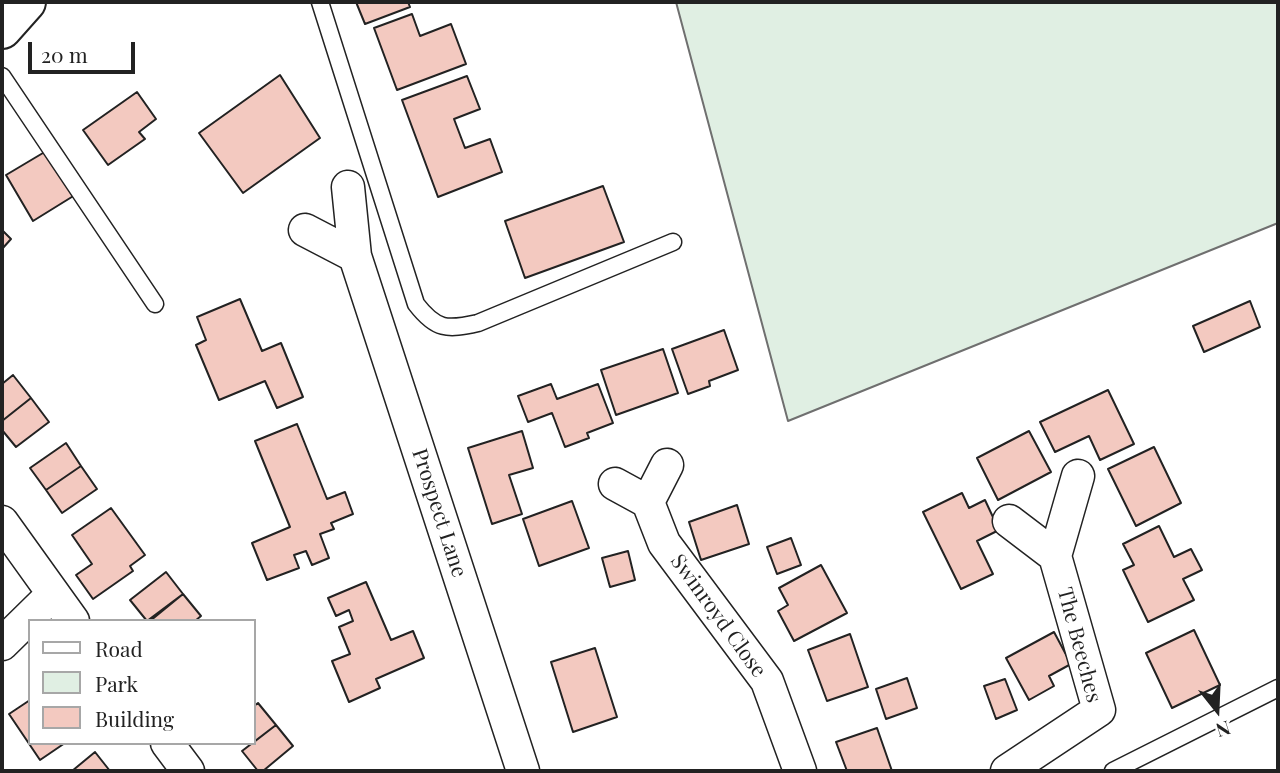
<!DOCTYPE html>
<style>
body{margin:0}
#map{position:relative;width:1280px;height:773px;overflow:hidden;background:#fff;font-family:"Playfair Display",serif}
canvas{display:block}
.frame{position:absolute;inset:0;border:4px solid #222;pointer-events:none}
.legend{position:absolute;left:28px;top:619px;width:228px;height:126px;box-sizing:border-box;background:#fff;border:2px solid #a7a7a7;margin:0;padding:9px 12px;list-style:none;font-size:21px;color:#222}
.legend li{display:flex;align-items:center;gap:14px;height:35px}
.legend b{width:35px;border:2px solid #a7a7a7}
.north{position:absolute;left:1182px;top:675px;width:70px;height:70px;-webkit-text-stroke:5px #fff;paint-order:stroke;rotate:162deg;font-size:19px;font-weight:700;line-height:28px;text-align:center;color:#222}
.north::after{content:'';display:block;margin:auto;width:24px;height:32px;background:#222;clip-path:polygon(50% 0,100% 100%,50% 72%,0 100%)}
.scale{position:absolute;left:28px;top:42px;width:107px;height:32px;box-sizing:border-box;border:4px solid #222;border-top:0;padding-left:9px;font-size:21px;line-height:24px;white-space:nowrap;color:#222;-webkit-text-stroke:5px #fff;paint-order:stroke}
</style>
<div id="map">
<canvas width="1280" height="773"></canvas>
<div class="frame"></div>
<ul class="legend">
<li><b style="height:9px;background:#fff"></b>Road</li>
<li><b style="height:19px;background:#e0efe3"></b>Park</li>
<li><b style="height:19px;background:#f3c9c0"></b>Building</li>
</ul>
<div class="north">N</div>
<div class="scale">20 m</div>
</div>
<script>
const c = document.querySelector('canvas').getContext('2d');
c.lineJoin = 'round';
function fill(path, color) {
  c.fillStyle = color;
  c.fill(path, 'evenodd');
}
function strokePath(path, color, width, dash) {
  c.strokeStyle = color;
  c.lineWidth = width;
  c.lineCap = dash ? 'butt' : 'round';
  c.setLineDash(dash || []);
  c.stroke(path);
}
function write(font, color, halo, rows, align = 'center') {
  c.font = font + ' "Playfair Display",serif';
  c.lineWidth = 5;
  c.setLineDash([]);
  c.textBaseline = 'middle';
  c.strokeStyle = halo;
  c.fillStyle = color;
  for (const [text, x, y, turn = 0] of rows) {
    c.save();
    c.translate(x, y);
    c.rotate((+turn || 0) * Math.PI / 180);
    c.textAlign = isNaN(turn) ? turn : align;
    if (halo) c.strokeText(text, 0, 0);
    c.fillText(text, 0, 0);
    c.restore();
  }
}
const green = new Path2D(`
 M676,2h602v221l-490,198z`);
const building = new Path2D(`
 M356,2h52l2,5 -45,17z
 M412,14l8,22 31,-12 15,40 -69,26 -23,-62z
 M280,75l40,63 -77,55 -44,-60z
 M467,76l13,33 -26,10 11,29 25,-9 12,33 -64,25 -36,-97z
 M137,92l19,27 -17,13 6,7 -37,26 -25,-35z
 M48,150l27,45 -42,26 -27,-46z
 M603,186l21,56 -99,36 -20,-57z
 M2,230l9,9 -9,10z
 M240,299l22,52 19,-8 22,54 -26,11 -12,-27 -46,19 -23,-55 10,-5 -9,-23z
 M1250,301l10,26 -56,25 -11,-26z
 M724,330l14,40 -29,11 1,5 -22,8 -16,-45z
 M663,349l15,44 -62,22 -15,-45z
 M13,375l18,23 -29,23v-37z
 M551,384l6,15 41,-15 15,39 -26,10 2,5 -24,9 -13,-34 -24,9 -10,-26z
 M1108,390l26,54 -34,16 -11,-24 -34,16 -15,-30z
 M31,398l18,24 -33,25 -14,-17v-9z
 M297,424l30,75 18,-7 8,22 -22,9 3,6 -14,5 9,24 -17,7 -6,-14 -12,4 5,13 -32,12 -15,-37 38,-16 -35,-86z
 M522,431l11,37 -24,7 13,39 -30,10 -24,-76z
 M1029,431l22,41 -53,28 -21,-42z
 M66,443l15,23 -35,24 -16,-22z
 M1154,447l27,56 -45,23 -28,-57z
 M81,466l16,23 -35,24 -16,-23z
 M962,493l7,15 16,-8 14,30 -22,11 16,33 -32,15 -38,-77z
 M572,501l17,47 -50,18 -16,-47z
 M737,505l12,39 -48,16 -12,-38z
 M111,508l34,47 -15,11 3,5 -40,28 -17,-24 16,-11 -20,-29z
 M1159,526l15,31 17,-8 11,21 -19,9 11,21 -46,22 -25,-52 11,-5 -11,-21z
 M791,538l10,27 -24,9 -10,-27z
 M628,551l7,29 -25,7 -8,-29z
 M821,565l26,48 -53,28 -16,-30 10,-6 -9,-17z
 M166,572l17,22 -36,27 -17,-21z
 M366,582l25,58 22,-9 11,27 -48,21 4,9 -31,14 -17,-41 18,-7 -11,-27 14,-6 -4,-11 -13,6 -8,-18z
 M183,594l18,22 -6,5h-45z
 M1194,630l26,55 -48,23 -26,-55z
 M1054,632l17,32 -22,12 5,10 -25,14 -23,-42z
 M850,634l18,53 -41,14 -19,-51z
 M595,648l22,69 -44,15 -22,-70z
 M907,678l10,30 -31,11 -10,-30z
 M1005,679l12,31 -21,9 -12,-33z
 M30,700v43h35l-25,17 -31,-46z
 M258,703l18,22 -22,17v-36z
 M276,725l17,21 -30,25h-5l-16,-20z
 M877,728l15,43h-45l-11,-29z
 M95,752l15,19h-38z`);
const service = new Path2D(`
 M320,2l96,302c20,26 31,26 62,19l195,-81
 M2,76l153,228
 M1113,771l165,-83`);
const minor = new Path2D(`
 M348,187l7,69 168,515
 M305,230l50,26
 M615,484l33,18 16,41 103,138 33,90
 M648,502l19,-37
 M1009,521l46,35
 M2,522l71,99
 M2,644l51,-50
 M167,743l21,28
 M1007,771l92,-61 -44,-154 23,-80`);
const primary = new Path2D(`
 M2,29l24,-27`);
const streetNames = [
 ["Prospect Lane",439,513,72],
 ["Swinroyd Close",718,616,54],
 ["The Beeches",1079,645,75]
];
fill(green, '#e0efe3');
strokePath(green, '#6f6f6f', 2);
fill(building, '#f3c9c0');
strokePath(building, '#222', 2);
strokePath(service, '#222', 19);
strokePath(minor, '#222', 35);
strokePath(primary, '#222', 42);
strokePath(service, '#fff', 16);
strokePath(minor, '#fff', 32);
strokePath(primary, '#fff', 38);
write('21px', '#222', '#fff', streetNames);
</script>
